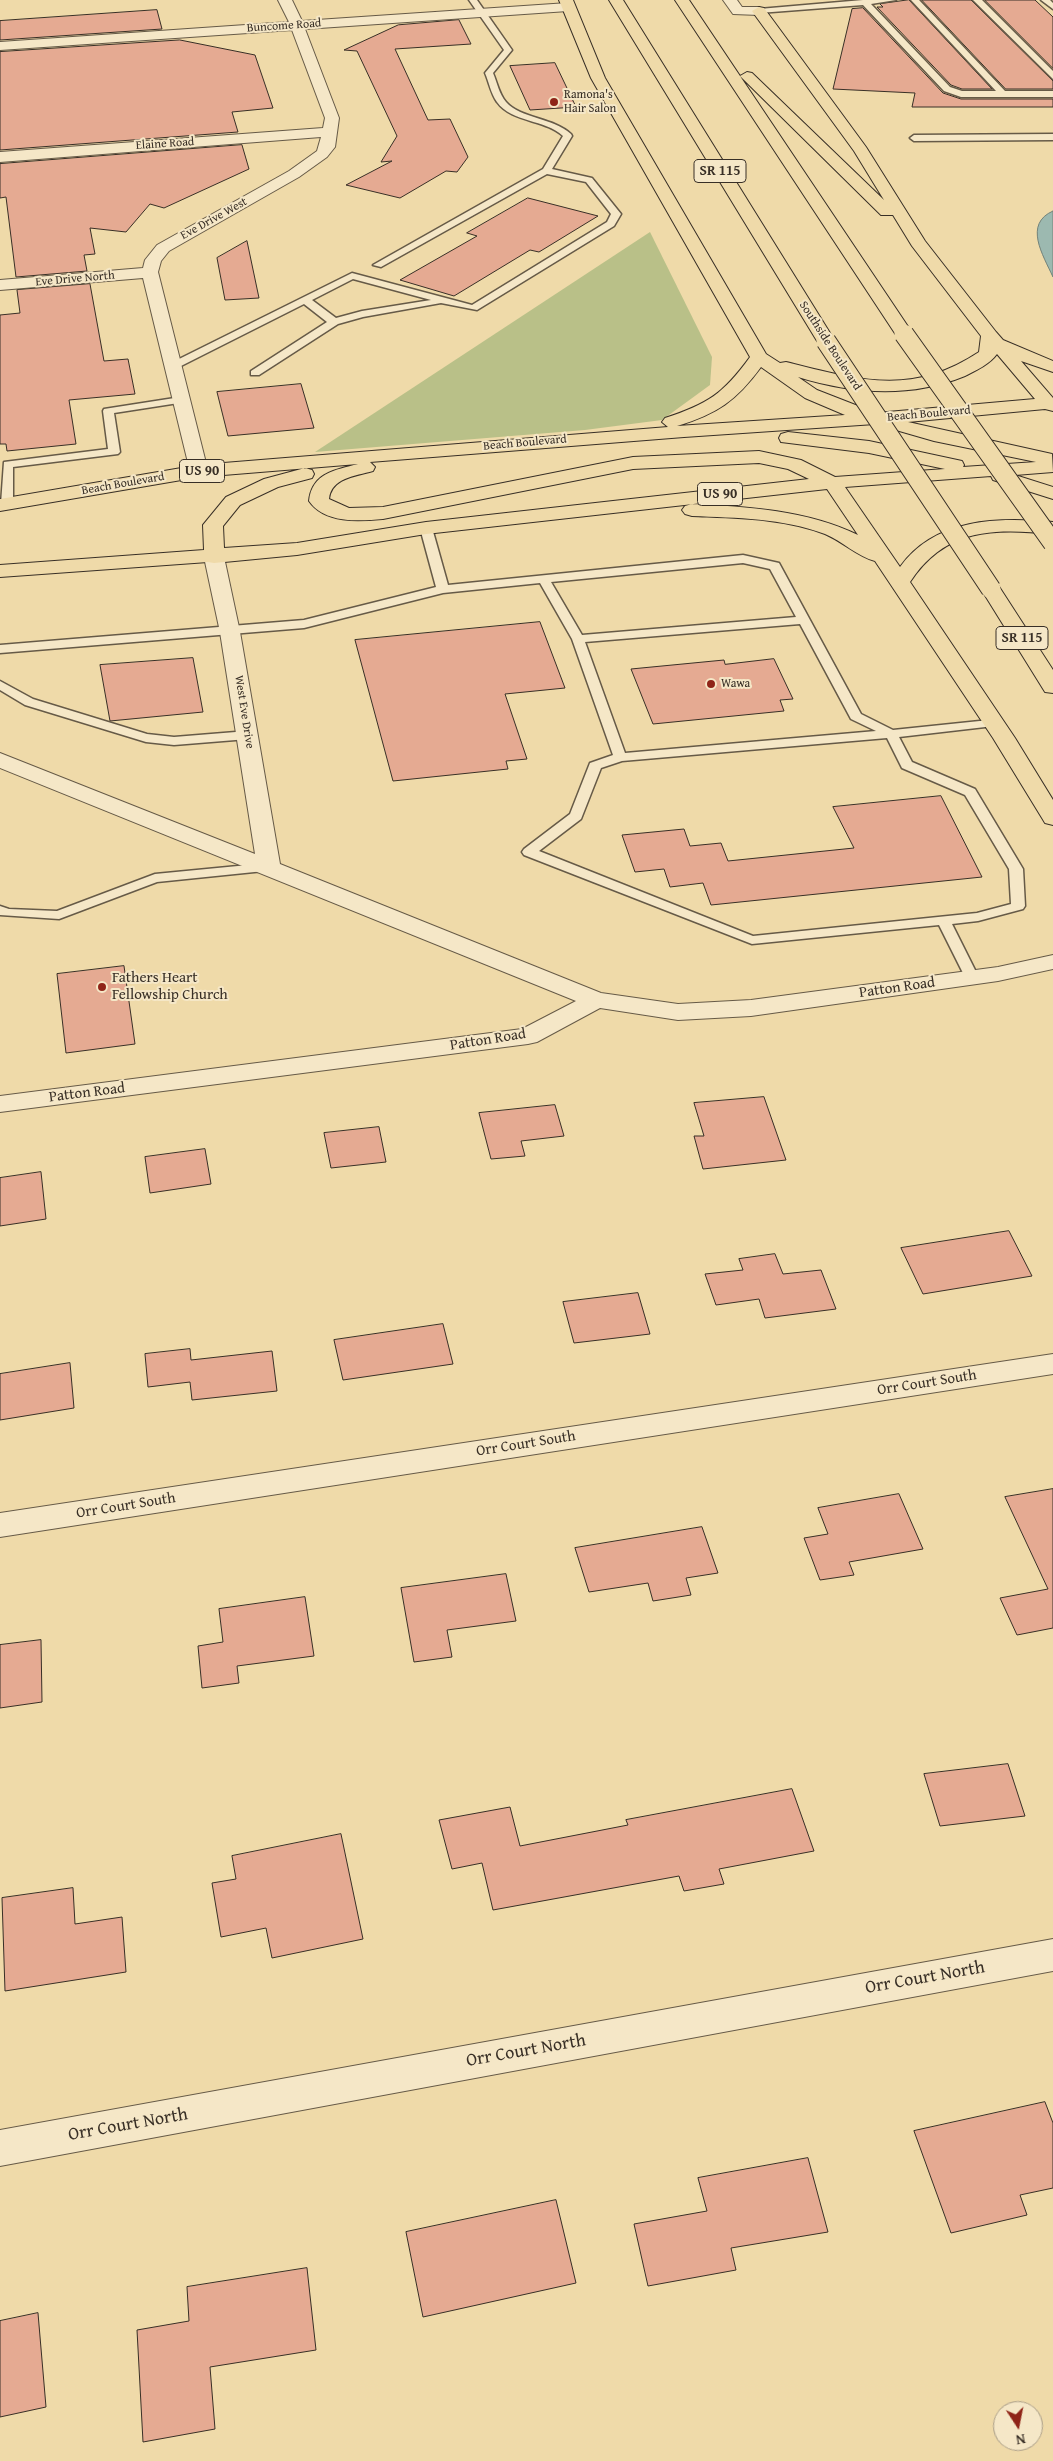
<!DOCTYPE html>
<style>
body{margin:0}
#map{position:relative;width:1053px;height:2461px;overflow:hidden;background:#efdaa9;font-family:"Gentium Book Plus",serif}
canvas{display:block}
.north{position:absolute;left:993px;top:2401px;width:50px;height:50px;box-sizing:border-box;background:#f5e7c7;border:1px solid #a99d87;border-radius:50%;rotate:169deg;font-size:14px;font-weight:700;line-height:20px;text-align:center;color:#382f26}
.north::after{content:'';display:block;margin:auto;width:18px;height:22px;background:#8f2418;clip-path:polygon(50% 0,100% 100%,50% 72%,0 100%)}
</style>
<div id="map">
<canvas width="1053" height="2461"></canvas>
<div class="north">N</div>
</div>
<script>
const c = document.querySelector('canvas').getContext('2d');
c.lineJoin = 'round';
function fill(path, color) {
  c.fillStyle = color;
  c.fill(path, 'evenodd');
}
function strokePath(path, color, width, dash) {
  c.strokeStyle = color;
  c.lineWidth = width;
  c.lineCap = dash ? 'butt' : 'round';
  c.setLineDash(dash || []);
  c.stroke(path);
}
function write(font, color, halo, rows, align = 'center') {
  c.font = font + ' "Gentium Book Plus",serif';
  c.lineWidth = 4;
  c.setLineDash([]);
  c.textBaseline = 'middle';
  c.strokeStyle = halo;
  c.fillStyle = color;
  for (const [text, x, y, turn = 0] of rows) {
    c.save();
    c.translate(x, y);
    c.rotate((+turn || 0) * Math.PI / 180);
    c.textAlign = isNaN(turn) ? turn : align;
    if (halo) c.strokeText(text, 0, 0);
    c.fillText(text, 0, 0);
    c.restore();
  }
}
const green = new Path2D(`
 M650,232l62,125 -2,28 -48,35 -77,10 -270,22z`);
const water = new Path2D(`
 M1053,211v66c-10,-22 -30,-53 0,-66z`);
const building = new Path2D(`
 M909,0l1,1 82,88h-30l-11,-4 -74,-78h6l-3,-3z
 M922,0h49l82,81v8h-47z
 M985,0h50l18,17v51z
 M863,8l80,85 18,6h92v8h-141l3,-14 -82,-4 19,-80z
 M157,10l5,19 -162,11v-19z
 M459,20l12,24 -76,5 33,71 22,-1 18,38 -11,15 -11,-1 -46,27 -54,-13 46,-24 -11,1 16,-26 -40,-85 -13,-1 54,-25z
 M180,40l75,15 18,53 -41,4 6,20 -238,18v-98z
 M555,63l21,44 -46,3 -20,-44z
 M242,145l7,24 -85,39 -14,-4 -24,28 -36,-4 5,26 -11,1 3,16 -71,6 -10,-80 -6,1v-34z
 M528,198l70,18 -59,36 -9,-2 -76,46 -54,-16 77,-44 -10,-3z
 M247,241l12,57 -34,2 -8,-42z
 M90,284l14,77 24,-2 7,35 -66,6 7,44 -69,7 -1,-7h-6v-129l20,-2 -3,-23z
 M301,384l13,44 -86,8 -11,-44z
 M540,622l25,66 -60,6 22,65 -21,2 2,8 -115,12 -38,-141z
 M193,658l10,54 -93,9 -10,-56z
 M774,659l19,40 -13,1 4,11 -131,13 -22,-55 93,-9 1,4z
 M941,796l41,81 -271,28 -8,-22 -33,4 -6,-18 -29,3 -13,-37 62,-6 6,17 31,-3 7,18 126,-13 -21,-41z
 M124,966l11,78 -69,9 -9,-79z
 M764,1097l22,63 -83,9 -9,-33h10l-10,-33z
 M555,1105l9,31 -43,5 4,15 -34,3 -12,-46z
 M379,1127l7,35 -55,6 -7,-35z
 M205,1149l6,35 -61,9 -5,-36z
 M41,1172l5,47 -46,7v-48z
 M1009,1231l23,45 -109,18 -22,-46z
 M775,1254l8,20 38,-4 15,39 -71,9 -6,-19 -43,6 -11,-31 38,-4 -4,-11z
 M638,1293l12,41 -76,9 -11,-41z
 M443,1324l10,40 -110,16 -9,-40z
 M190,1349l1,11 81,-9 5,40 -85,9 -2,-18 -42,5 -3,-33z
 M70,1363l4,45 -74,12v-46z
 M1053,1489v139l-36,7 -17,-37 48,-9 -43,-92z
 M899,1494l24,55 -74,13 5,13 -34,5 -16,-42 24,-4 -10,-26z
 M702,1527l16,46 -32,5 5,17 -38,6 -5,-18 -59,9 -14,-44z
 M506,1574l10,47 -69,9 5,27 -38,5 -13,-74z
 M305,1597l9,59 -77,10 2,17 -37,5 -4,-42 25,-4 -4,-33z
 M41,1640l1,62 -42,6v-63z
 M1008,1764l17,52 -85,10 -16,-52z
 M792,1789l22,62 -95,18 5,15 -40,7 -5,-15 -186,34 -11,-47 -30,6 -13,-49 71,-13 10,39 108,-21 -2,-5z
 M341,1834l22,105 -91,19 -6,-30 -45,9 -9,-54 24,-4 -4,-23z
 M73,1888l2,36 47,-7 4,55 -121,19 -3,-93z
 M1045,2102l8,21v65l-33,7 7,20 -76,18 -37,-102z
 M808,2158l20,74 -97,16 5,22 -88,16 -14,-62 73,-13 -9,-33z
 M556,2200l20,83 -153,34 -17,-85z
 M307,2268l9,82 -106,17 5,62 -72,13 -6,-112 52,-9 -2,-34z
 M38,2313l8,94 -46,10v-96z`);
const lane = new Path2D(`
 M469,0h8l35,50 -19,23c4,9 6,21 13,29 15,17 46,15 65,32l1,2 -20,33 40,9 29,36 -7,12 -137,84 -36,-7 -78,14 -25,7 -79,51h-8v-4l76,-49 -23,-18 -127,64h-8v-4l183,-91 120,32 135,-83 4,-8 -25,-32 -39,-8 -166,93 -8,-2 170,-96 20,-33c-18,-17 -51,-13 -66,-34 -6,-8 -8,-20 -12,-29l19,-23zM353,279l78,21 -69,11 -26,7 -24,-18z
 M863,0h33l-25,4 79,83 12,4h34l-85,-91h8l86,91h48v6h-92l-17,-6 -81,-86 -104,8 -4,-2 4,-2z
 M973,0h9l71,71v8z
 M1041,0h9l3,3v6z
 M1053,134v6l-139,1 -4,-3 4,-3z
 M181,397l4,1v4l-71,11 6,39 -2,2 -105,13v37l-6,3 -6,-3 3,-42 104,-13 -5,-38 1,-2z
 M426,525l6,3 16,57 295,-30 36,8 82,151 32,16 106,-11 1,3 -6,4 -95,11 13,25 63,27 48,80 2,37 -2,3 -45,12 -26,3 27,54 -2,3h-10l-28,-56 -187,19 -228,-89 -2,-3 2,-3 46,-35 20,-51 23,-8 -41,-116 -32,-56 -97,10 -139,35 -304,25v-8l304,-25 132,-33 -16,-59zM743,563l27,6 26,48 -214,18 -31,-53zM800,624l51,95 25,12 -251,22 -40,-111zM887,738l15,30 63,27 44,74 2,35 -34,9 -224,23 -214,-85 42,-32 20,-51 21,-7z
 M0,681l33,18 114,35 27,3 74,-6 6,4 -6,4 -74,6 -28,-3 -121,-37 -25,-15z
 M269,863l7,4 -2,3 -117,12 -98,37 -59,-4v-9l9,3 48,2 98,-37z`);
const street = new Path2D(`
 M278,0h14l10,21 266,-18 7,4 -7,4 -263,18 34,89 -4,29 -8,10 -28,20 -130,74 -8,10 -3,11 50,199 -2,4h-14l-2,-4 -47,-193 -143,12v-10l143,-12 2,-8 12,-15 132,-74 28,-20 4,-14 -321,25v-10l323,-24 2,-10 -33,-88 -292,20v-8l289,-20z
 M723,0h14l5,7h17l7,4 -7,4 -26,-1z
 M214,551l7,2 3,4 16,75 40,232 321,129 77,11 73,-4 247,-33 55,-12v14l-55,12 -247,35 -73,4 -78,-12 -63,34 -9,2 -528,68v-16l522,-67 54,-28 -576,-233v-15l255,101 -35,-222 -16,-75 3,-4z
 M1053,1354v20l-1053,163v-24z
 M1053,1939v32l-1053,195v-36z`);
const highway = new Path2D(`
 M559,0h14l32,78 161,276 14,9 6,-1c73,18 125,35 193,-10l2,-16 -69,-90 -19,-31h-12l-141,-139 7,-4 5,1 132,127 -30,-49 -102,-140 7,-4 5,1 102,139 59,94 71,91 7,8 50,21v11l-32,-11 32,37v13l-8,-2 -137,13 144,32 1,18 -38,3 38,12v12l-60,-19 -2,-4 -146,11 55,80c35,-49 98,-50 153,-45v12c-59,-6 -108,-6 -143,48l105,156 38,62v25l-8,-2 -3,-5 -49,-80 -118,-177c-17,-4 -33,-20 -50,-27 -43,-16 -88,-16 -133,-18l-7,-2 -3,-4 3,-4 7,-2c57,3 114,6 166,31l-31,-46 -401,45 -129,21 -83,8 -6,-1 -208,15v-12l204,-15 -1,-25 23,-28 38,-18 41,-11 7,2 2,4 -2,4 -34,9 -38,18 -17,21 1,22 73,-5 129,-21 383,-43 -21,-10 -29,-6 -126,6 -250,50c-24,2 -58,5 -74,-18 3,-28 26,-31 49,-37l-159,13 -199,34v-12l199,-34 469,-38 -6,-5 3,-4c43,-14 58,-24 85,-61l-159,-279zM997,354l38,45 -159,14 -59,-23 -19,-13c55,17 113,21 167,-1 10,-5 25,-12 32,-22zM761,367l44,31 40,17 -168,11c40,-12 59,-25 84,-59zM875,424l59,17 102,21 -73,5 1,-2 -2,-4 -93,-20 -81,-9 -7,2 -2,4 2,4 88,11 76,16 -110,8 -34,-17 -42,-9 -126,6 -250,50 -34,1 -20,-9c2,-21 26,-23 44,-28l2,-4 -5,-5 314,-25z
 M609,0h14l212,341 -3,4h-12l-3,-4z
 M675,0h14l224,334 -3,4h-12z
 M991,583l7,2 55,85v23l-8,-1 -64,-103 3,-4z`);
const highwayBridge = new Path2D(`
 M904,334l149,209
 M826,341l165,248`);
const markers = [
 [554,102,5,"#8f2418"],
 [711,684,5,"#8f2418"],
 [102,987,5,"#8f2418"]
];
const farStreetnames = [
 ["Buncome Road",284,26,-4],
 ["Elaine Road",165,144,-4],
 ["Eve Drive West",214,219,-29],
 ["Eve Drive North",75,279,-5],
 ["Southside Boulevard",830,346,57],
 ["Beach Boulevard",929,414,-5],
 ["Beach Boulevard",525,443,-5],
 ["Beach Boulevard",123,484,-10],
 ["West Eve Drive",244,712,81]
];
const farPoinames = [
 ["Ramona's",564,95],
 ["Hair Salon",564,109],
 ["Wawa",721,684]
];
const shields = [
 [720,171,52],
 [202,471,45],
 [720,494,45],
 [1022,638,52]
];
const shieldNames = [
 ["SR 115",720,171],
 ["US 90",202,471],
 ["US 90",720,494],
 ["SR 115",1022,638]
];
const poiNames = [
 ["Fathers Heart",112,978],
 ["Fellowship Church",112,995]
];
const streetNames = [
 ["Patton Road",897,988,-8],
 ["Patton Road",488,1040,-9],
 ["Patton Road",87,1093,-7],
 ["Orr Court South",927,1383,-9],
 ["Orr Court South",526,1444,-9],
 ["Orr Court South",126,1506,-9]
];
const nearStreetnames = [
 ["Orr Court North",925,1978,-10],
 ["Orr Court North",526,2051,-10],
 ["Orr Court North",128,2125,-10]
];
fill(green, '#b9c088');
fill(water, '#9cb9b0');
strokePath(water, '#748279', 1);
fill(building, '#e5aa92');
strokePath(building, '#382f26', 1);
strokePath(lane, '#665a47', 3);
strokePath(street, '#665a47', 2);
strokePath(highway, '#382f26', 2);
fill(lane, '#f5e7c7');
fill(street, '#f5e7c7');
fill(highway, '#efdaa9');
strokePath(highwayBridge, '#382f26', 21, []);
strokePath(highwayBridge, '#efdaa9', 19);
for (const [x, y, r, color] of markers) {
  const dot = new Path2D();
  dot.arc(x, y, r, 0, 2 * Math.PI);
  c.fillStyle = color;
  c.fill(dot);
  strokePath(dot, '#f5e7c7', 2);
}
write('12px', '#382f26', '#f5e7c7', farStreetnames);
write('12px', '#382f26', '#f5e7c7', farPoinames, 'left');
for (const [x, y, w] of shields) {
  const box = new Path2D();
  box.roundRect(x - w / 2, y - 11.5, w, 23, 4);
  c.fillStyle = '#f5e7c7';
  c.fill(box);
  strokePath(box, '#382f26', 1);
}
write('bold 14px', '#382f26', null, shieldNames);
write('15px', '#382f26', '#f5e7c7', poiNames, 'left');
write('15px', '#382f26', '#f5e7c7', streetNames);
write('18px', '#382f26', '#f5e7c7', nearStreetnames);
</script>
